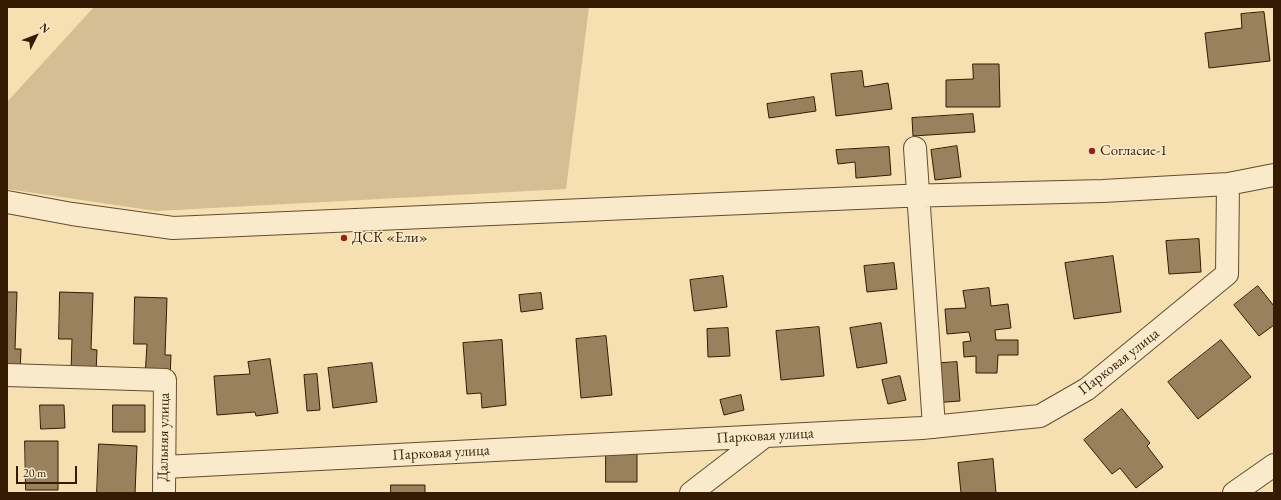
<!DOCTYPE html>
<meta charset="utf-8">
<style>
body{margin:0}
#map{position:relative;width:1281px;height:500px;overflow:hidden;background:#f6dfb1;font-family:"EB Garamond",serif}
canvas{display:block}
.frame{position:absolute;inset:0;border:8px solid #341b02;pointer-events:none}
.north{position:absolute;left:16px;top:16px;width:40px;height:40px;-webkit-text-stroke:3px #f9eacc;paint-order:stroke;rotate:48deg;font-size:11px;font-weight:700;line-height:16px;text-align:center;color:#341b02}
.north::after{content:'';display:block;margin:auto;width:14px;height:18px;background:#341b02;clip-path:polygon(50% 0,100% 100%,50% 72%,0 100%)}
.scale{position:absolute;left:16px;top:466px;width:61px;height:18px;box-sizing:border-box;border:2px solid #341b02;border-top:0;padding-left:5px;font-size:12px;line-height:14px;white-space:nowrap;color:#341b02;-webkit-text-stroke:3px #f9eacc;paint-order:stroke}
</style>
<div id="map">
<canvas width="1281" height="500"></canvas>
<div class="frame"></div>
<div class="north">N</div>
<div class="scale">20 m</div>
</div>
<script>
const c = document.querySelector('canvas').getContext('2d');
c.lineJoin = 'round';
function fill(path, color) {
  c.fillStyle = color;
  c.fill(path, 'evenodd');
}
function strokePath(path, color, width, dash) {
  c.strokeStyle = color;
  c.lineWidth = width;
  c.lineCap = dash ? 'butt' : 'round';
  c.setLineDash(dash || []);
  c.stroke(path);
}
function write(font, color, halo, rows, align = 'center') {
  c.font = font + ' "EB Garamond",serif';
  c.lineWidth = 3;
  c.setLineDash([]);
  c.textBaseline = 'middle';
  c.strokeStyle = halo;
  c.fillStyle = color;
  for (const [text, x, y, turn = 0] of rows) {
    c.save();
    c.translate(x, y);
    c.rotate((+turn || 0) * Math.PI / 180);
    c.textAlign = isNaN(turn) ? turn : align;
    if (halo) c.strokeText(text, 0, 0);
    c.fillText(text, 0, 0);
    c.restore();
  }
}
const green = new Path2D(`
 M94,7h495l-23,182 -410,22 -149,-22v-87z`);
const building = new Path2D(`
 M1264,12l6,49 -61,7 -4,-35 37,-5 -1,-14z
 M973,64h26l1,43h-54v-27l27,-1z
 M862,71l2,16 24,-4 4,26 -56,7 -5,-42z
 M814,97l2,14 -47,7 -2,-14z
 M973,114l2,18 -62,4 -1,-18z
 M957,146l4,31 -26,3 -4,-30z
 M889,147l2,28 -35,3 -1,-16 -17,2 -2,-14z
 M1199,239l2,33 -32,2 -3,-33z
 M1113,256l8,56 -47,7 -9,-56z
 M894,263l3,26 -30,3 -3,-26z
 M723,276l4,31 -33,4 -4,-31z
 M1258,286l16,20v19l-15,11 -25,-31z
 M989,288l2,18 17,-2 3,24 -16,2 1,10h22v15h-20l-1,18h-21v-17l-12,1 -1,-15 8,-1 -2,-9 -22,2 -2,-25 21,-1 -3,-17z
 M7,292h10l-2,57h6l-1,23h-13z
 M60,292l33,1 -2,56 6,1 -1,23 -25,-1 1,-33h-13z
 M541,293l2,16 -22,3 -2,-17z
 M135,297l32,1 -2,57h6l-1,23 -25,-1 2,-33h-13z
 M881,323l6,40 -30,5 -7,-40z
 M819,327l5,49 -43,4 -5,-49z
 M728,328l2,28 -22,1 -1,-28z
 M606,336l6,59 -31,3 -5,-59z
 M502,340l4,65 -24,3 -1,-15 -14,1 -4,-51z
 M1221,340l30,37 -53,42 -30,-37z
 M270,359l8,54 -22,3 -1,-4 -38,3 -3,-39 36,-2 -2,-12z
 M957,362l3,39 -28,2 -3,-39z
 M372,363l5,39 -44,6 -5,-40z
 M317,374l3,36 -13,1 -3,-36z
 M900,376l6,24 -18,4 -6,-24z
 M741,395l3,15 -20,5 -4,-15z
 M40,405h24l1,23 -24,1z
 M113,405h32v27h-32z
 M1122,409l28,34 -3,3 16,21 -27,21 -16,-20 -8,6 -28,-34z
 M25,441h33v49h-32z
 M99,444l38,2 -2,47h-38z
 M606,449h31v33h-31z
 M993,459l3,34h-35l-3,-30z
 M391,485h34v8h-34z`);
const minor = new Path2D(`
 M915,148l19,279
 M7,202l65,12 101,14 730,-32 200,-5 125,-7 46,-9
 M7,375l158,5 -1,113
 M164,467l758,-39 118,-12 47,-27 140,-115 1,-90
 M691,493l74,-57
 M1234,493l40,-28`);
const markers = [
 [1092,151,4,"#8f2418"],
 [344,238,4,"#8f2418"]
];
const poiNames = [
 ["Согласие-1",1100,151],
 ["ДСК «Ели»",352,238]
];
const streetNames = [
 ["Парковая улица",1119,362,-38],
 ["Парковая улица",765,436,-3],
 ["Дальняя улица",164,437,-89],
 ["Парковая улица",441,453,-3]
];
fill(green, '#d5be93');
fill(building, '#99815d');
strokePath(building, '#341b02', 1);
strokePath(minor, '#644c2e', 24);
strokePath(minor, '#f9eacc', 22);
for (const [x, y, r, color] of markers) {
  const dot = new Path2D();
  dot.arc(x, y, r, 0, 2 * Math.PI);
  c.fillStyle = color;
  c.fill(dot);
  strokePath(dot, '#f9eacc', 1.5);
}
write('15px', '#341b02', '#f9eacc', poiNames, 'left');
write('15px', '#341b02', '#f9eacc', streetNames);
</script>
